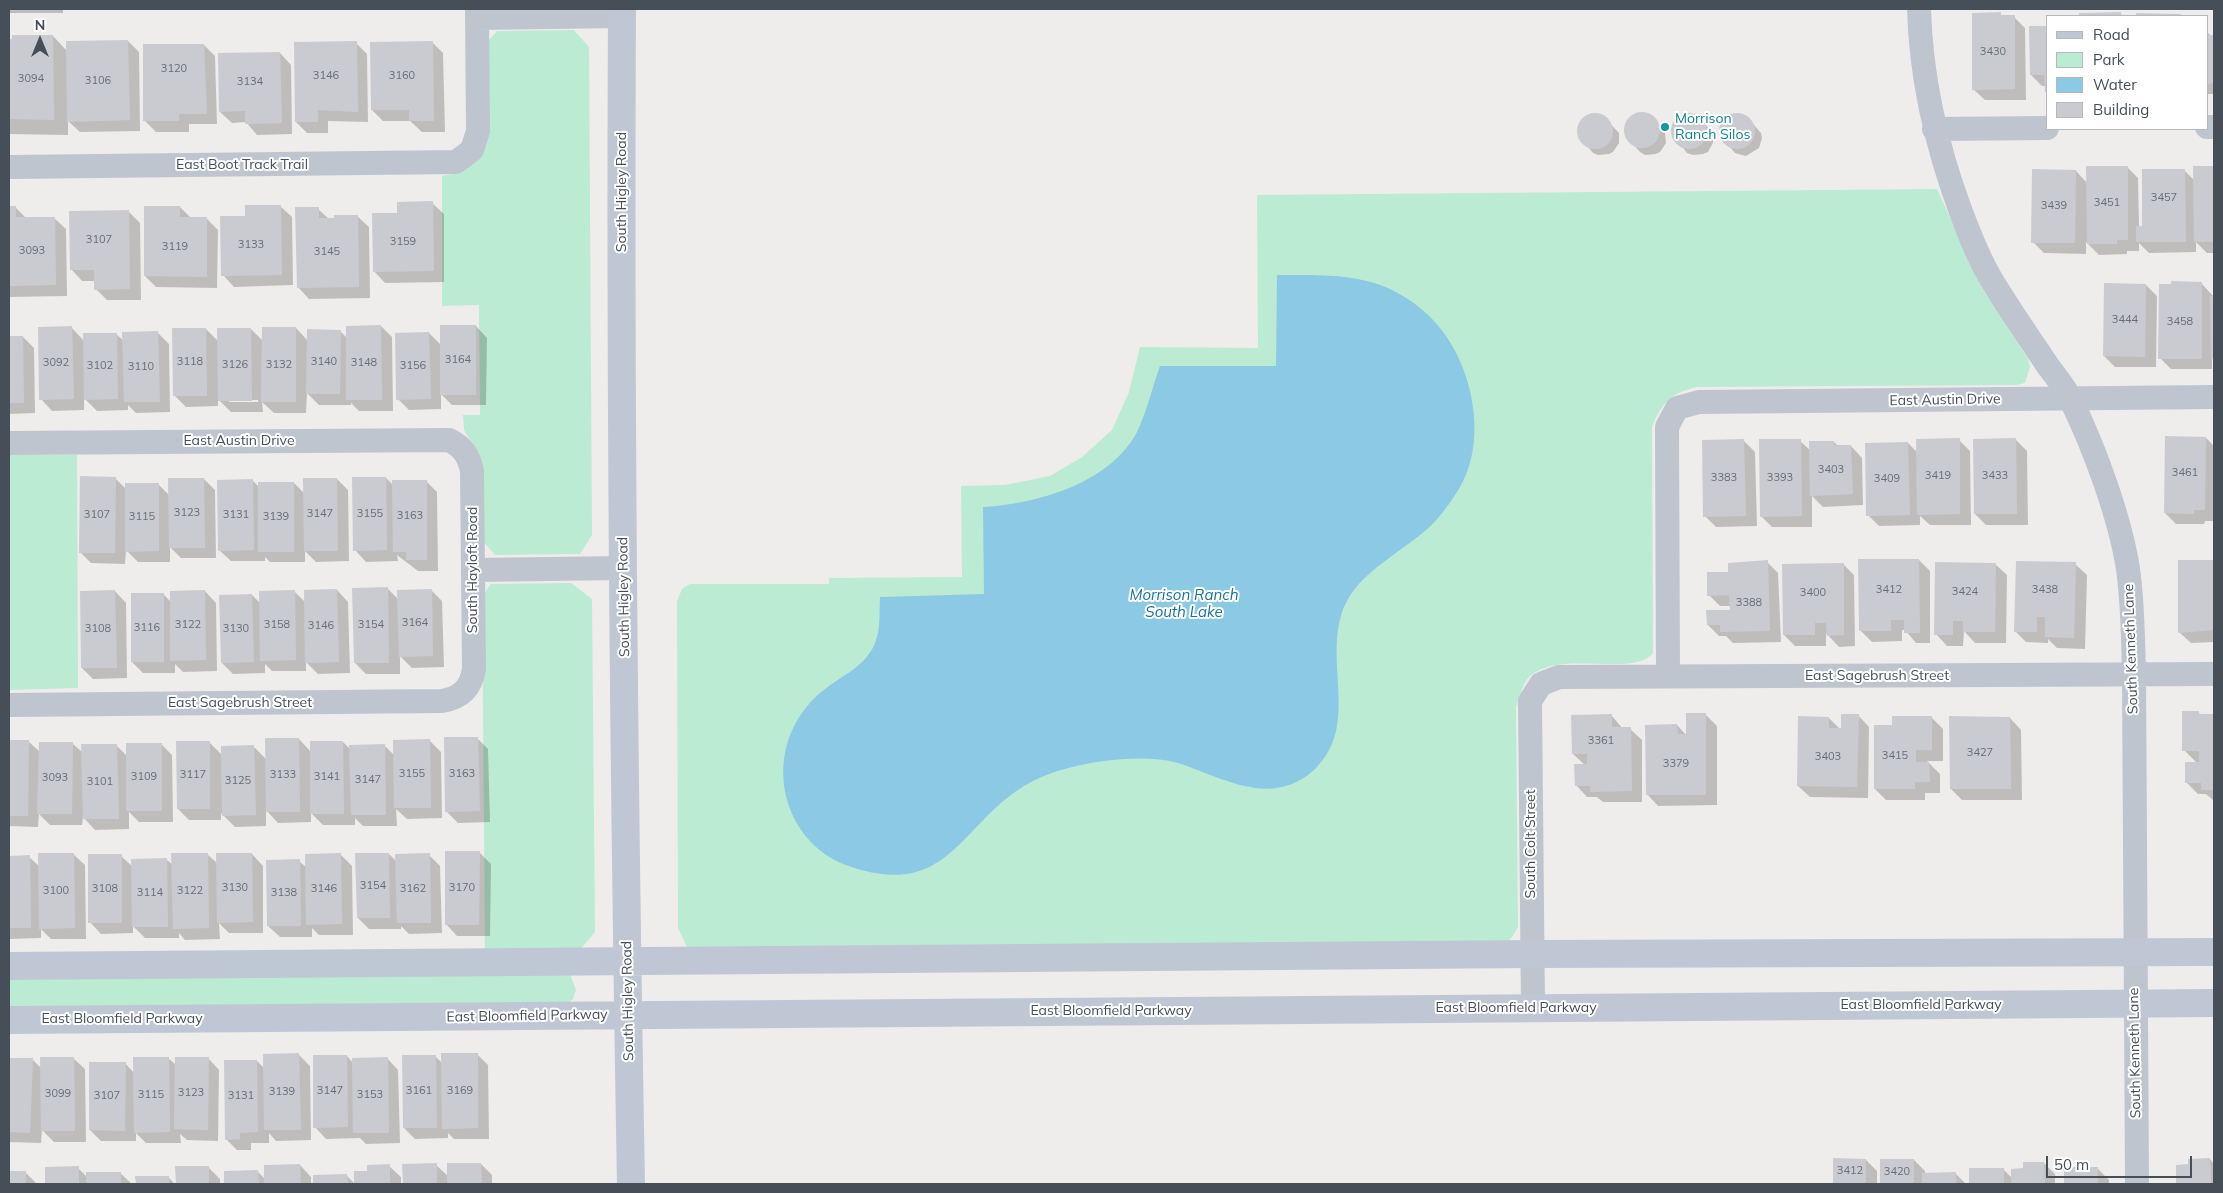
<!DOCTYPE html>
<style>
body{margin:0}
#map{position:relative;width:2223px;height:1193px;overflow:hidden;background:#efecec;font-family:Mulish,sans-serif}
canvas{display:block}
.frame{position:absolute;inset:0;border:10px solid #464e58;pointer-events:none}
.legend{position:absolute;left:2046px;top:15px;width:162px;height:115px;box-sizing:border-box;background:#fff;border:1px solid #b5b8bc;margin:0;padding:6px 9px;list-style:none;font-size:15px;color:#464e58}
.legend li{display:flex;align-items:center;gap:10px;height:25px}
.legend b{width:25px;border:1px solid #b5b8bc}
.north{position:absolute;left:15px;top:15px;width:50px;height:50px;-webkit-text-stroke:4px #fff;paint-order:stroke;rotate:0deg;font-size:14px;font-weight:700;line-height:20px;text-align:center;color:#464e58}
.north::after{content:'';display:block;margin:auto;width:18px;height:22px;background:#464e58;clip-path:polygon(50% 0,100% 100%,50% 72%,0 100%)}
.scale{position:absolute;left:2046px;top:1156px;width:146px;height:22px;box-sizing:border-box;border:2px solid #464e58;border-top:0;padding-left:6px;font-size:15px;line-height:18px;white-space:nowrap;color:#464e58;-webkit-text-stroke:4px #fff;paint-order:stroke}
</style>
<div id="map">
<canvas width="2223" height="1193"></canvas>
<div class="frame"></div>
<ul class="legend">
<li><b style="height:6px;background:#c0c7d4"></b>Road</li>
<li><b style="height:14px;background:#bcebd3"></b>Park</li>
<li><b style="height:14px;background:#8cc9e5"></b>Water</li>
<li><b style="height:14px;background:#cacbd1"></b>Building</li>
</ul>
<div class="north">N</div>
<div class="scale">50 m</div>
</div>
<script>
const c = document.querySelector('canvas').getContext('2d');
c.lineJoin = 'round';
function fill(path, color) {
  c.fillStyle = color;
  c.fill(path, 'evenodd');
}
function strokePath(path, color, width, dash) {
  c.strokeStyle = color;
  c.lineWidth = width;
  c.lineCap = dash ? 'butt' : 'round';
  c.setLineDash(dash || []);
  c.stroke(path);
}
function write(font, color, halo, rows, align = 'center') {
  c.font = font + ' Mulish,sans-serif';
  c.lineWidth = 4;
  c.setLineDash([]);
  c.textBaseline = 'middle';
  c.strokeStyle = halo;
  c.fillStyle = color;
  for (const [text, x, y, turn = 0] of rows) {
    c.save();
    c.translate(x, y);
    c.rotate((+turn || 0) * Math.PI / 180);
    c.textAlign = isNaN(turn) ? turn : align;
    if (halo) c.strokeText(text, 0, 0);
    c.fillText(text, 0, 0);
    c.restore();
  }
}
const green = new Path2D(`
 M574,30l15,17 3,488 -12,19 -85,1 -12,-14 -3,-84 -16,-27 -1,-15h17l-1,-110 -37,1v-130l21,-4 12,-12 13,-119 9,-10z
 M1937,189l45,99 46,71 2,8 -5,16 -8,2 -321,2c-25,6 -35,17 -44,40l1,226c-19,25 -93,-4 -123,23 -8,8 -11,22 -14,32l2,219 -5,9 -7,7 -819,4 -9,-19 -1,-327 5,-12 8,-5h139v-6l133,-1 -1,-91 44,-1 45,-9 32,-19 30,-27 17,-38 11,-45 118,1 -1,-153z
 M9,455h68l1,233 -69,2z
 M571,583l21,16 3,333 -16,19 -94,1 -3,-356 9,-12z
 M9,974h561l6,16 -3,9 -11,8 -553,5z`);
const water = new Path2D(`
 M1277,275c37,0 79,-2 113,14 23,11 45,29 58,50 24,36 35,92 19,133 -5,14 -15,28 -24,40 -27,36 -80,52 -99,95 -22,54 17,117 -29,162 -43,40 -91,9 -137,-6 -18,-5 -36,-5 -54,-4 -28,2 -63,8 -89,21 -75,37 -82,124 -189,85 -26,-9 -48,-32 -57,-59 -15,-43 0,-90 36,-117 18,-14 41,-23 50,-46 6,-14 4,-31 5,-46l104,-3 -1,-87c53,-3 125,-23 153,-73 11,-22 16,-46 24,-68h116z`);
const shadow = new Path2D(`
 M9,9h54v4h-54z
 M380,9h64l-62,1z
 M2000,14l3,3h11l11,11 1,72h-41l-12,-11z
 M2121,14l2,2h-43v-1z
 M2047,27v65l-1,-6h-4l-11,-11z
 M2207,32l4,4h3v58h-7z
 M53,36l14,15 61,-10 11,11 1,79 -60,1 -12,-11v14l-59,-1v-94z
 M432,42l11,11 2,79h-23l-12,-11h-27l-11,-11z
 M356,43l11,11 1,68 -40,-1v12h-21l-11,-11z
 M204,45l11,11 2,68h-28v8h-33l-11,-11z
 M280,53l11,12 1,69 -35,1 -11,-13 -14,1 -12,-11z
 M1640,113l11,3 14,17 1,10 -6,9 -4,2 -11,1 -5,-3 -15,-17v-6l5,-10z
 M1599,114l5,3 15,16v10l-6,9 -4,2 -11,1 -5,-2 -15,-18 1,-11 9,-9z
 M1693,114l6,3 14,16v10l-5,9 -5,2 -10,1 -6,-2 -14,-18v-11l9,-9z
 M1741,115l13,10 7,8 1,5 -3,10 -13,8 -11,-3 -15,-18 1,-11 8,-8z
 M2127,167l11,11 1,49h5l40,-57 10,10v-13h20v86h-7l-11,-11v10l-47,1 -10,-10v8h-12v3l-28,1 -13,-13v12l-42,-1 -11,-11 43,-71 11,12z
 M432,203l12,11v68l-59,1 -11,-12 24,-57z
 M280,206l12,11 1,68 -59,2 -11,-12 23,-58z
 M9,207h6l11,11h28l12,11 1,67 -58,1z
 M180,207l11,11 16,1 11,11 -1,58 -61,-1 -11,-11z
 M318,209l11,10 28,-3 12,11 1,71 -61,1 -11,-12z
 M128,211l12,12 1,77h-34l-11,-11 -1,-8h-13l-11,-12z
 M2201,283l13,14v63l-2,-2v11h-41l-11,-11z
 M2146,285l11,11 -1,71h-41l-11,-11z
 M381,326l11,11 1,74h-34l-8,-8v2h-32l-12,-12 -1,20h-32l-12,-11 1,10h-32l-13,-13v7l-32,1 -11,-11 31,-67 13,13 32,-13 12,12 33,-13 12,13 32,-10 7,7zM229,400h29v2h-29z
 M476,326l11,12 -1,67h-34l-11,-11v15l-32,1 -11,-11 31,-66 12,12z
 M71,327l13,14 32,-7 8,7 34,-8 11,11 1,68 -34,1 -8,-8v5l-31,1 -13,-13v12l-32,1 -11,-12z
 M9,337h14l11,11 1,65 -26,1z
 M2206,438l8,8v75h-9l-1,3h-28l-11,-11z
 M1959,440l11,11 1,74h-41l-10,-9v9l-41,1 -11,-11 40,-72 10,10z
 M2016,440l11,11 1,74h-42l-11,-11z
 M1744,441l11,11 2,74 -41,1 -11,-11z
 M1800,441l10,9 24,-8 5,5 12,-1 11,12 1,47 -40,2 -11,-11v31h-40l-11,-11z
 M115,478l11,11 33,-4 11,11 34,-17 11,11 1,68h-35l-11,-11v15h-32l-12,-12 -1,14 -34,-1 -11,-11z
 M386,478l8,8 32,-5 11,11 1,79h-20l-21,-16 1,6 -32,1 -11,-12z
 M337,479l11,11 1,71 -33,1 -11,-11v11h-35l-5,-5v4h-34l-12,-11 33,-70 7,7 35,-4 10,10z
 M1919,560l11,11v72h-14l-11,-13h-3v11l-30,1 -12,-12z
 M2179,561h35v81l-23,1 -12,-11z
 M1767,562l11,11 3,69 -48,1 -7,-7h-7l-11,-11 23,-14v-5h-11l-11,-11 20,-22z
 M1843,564l11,11 1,71 -16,1 -13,-14v13h-31l-11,-11z
 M1995,564l12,11 -1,68h-31l-11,-12 -1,15h-16l-11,-12z
 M2075,564l12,11 -2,74 -28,-1 -9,-9v4l-22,-1 -11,-11z
 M387,588l12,12 32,-10 11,11 2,66 -32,1 -12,-12v18h-34l-11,-11z
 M337,590l11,12 2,71 -32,1 -12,-12v9h-34l-7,-7v9l-32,1 -11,-11 30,-68 8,8 34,-12 11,11z
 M115,591l11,12 1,75 -34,1 -11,-11z
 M205,591l11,12 1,68 -34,1 -8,-8v9h-32l-11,-11 31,-68 8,8z
 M2198,712l4,4 12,-1v86l-8,-7h-8l-12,-12 11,-19 -13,-13z
 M1706,715l11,11v79l-59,1 -11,-12 30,-69 10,11z
 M1858,715l11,12 -1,71 -58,-1 -12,-11 31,-68 11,11h3z
 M1612,716l11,13h7l12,11v62h-39l-6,-5h-10l-11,-12 9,-20 -12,-11z
 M1931,717l12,12v32h-16l13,13v19h-15v7h-39l-11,-11 18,-63z
 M2010,718l11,12 1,70h-60l-11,-11z
 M477,738l11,11 2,73 -32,1 -11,-11z
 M299,739l12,13 32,-10 8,8 33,-5 11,11 35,-15 11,11 1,66 -35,1 -11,-10 1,17h-34l-8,-8v7h-32l-12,-12v9l-33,1 -12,-13v16l-31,1 -14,-14v7h-32l-11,-11 31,-67 13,13 32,-8 12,12z
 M9,741l20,1 11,10 32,-9 11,10 33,-8 11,11 34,-12 11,11 1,67h-34l-10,-10v17l-34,1 -12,-13 -1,8h-32l-11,-11 -1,13 -29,-1z
 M479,852l12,12 -1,72h-33l-11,-12z
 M73,854l12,11 1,74h-35l-10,-10v9l-32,1v-82h20l10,9z
 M207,854l11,10 34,-10 11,12v67h-34l-10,-10 1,16 -35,1 -6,-7v5h-34l-12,-12v7l-32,1 -11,-12 31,-66 12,11 34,-7 6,5z
 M389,854l8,8 32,-7 11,11 2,67 -33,1 -8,-8v3h-32l-11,-11z
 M341,855l11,11 1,69h-34l-7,-7v9h-32l-12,-11 31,-65 8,7z
 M477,1054l11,11 1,74h-35l-6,-6v5l-33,1 -11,-11 31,-72 7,7z
 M299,1055l11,11 1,74 -35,1 -7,-8v10h-18v7h-14l-11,-11 31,-78 7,7z
 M347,1056l6,7 34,-5 11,12 2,73 -34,1 -6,-6 -34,1 -11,-12z
 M73,1058l12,11 1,73h-32l-12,-12 -1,13 -32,-1v-83h23l10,10z
 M168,1058l8,7 32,-7 11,12 -1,71 -31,-1 -7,-6 1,9h-35l-10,-10v8h-35l-11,-11 35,-67 9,10z
 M1834,1159l32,1 11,11v13h-43z
 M2210,1159l4,5v20h-36l-1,-18h13z
 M1881,1160h33l11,11v3l30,-1 11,11h-85z
 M2044,1163l11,11v10h-84l-1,-15h33l9,9 13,-8z
 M481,1164l11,11v9h-88v-19h32l13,12z
 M300,1165l11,12v7h-86v-12h33l7,7z
 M389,1166l12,11v7h-46v-12h13z
 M208,1167l12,12v5h-43v-16z
 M46,1168h32l9,9 33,-4 12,11h-85z
 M2065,1168l33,1 11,11v4h-44z
 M9,1172h16l12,12h-28z
 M314,1176h33l8,8h-40z
 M168,1177l7,7h-38v-6z`);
const building = new Path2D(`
 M2001,12v3h14v74l-43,1v-77z
 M2121,12v4h-42v-3z
 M2136,13l45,1v2h-45z
 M2029,26h18v66h-2l-1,-17h-14z
 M12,35h41l1,85 -45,-1v-80h3z
 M2207,35h7v48l-7,1z
 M128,40l2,80 -63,2 -1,-81z
 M357,41l1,71 -40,-2v12h-23l-1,-80z
 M433,41l1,80h-25v-11h-38l-1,-68z
 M143,44h61l3,70h-28v7h-36z
 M280,52l2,71 -37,1v-13l-26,1 -1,-59z
 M1624 130a18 18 0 1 1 36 0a18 18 0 1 1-36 0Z
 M1577 131a18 18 0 1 1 36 0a18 18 0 1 1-36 0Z
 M1719 131a18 18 0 1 1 36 0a18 18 0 1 1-36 0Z
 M1671 131a18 18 0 1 1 36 0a18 18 0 1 1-36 0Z
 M2086,166h42v74h-11v4h-30z
 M2193,166h21v76h-20z
 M2032,169l44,1 -1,73h-44z
 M2142,169h43l1,73h-50v-16h6z
 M433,201l1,70 -61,1 -1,-59h25v-11z
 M245,205h36l1,70 -61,1 -1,-60h25z
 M9,206h7v11h39l1,68 -47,1z
 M144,206h36v11h27v60l-63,-1z
 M295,207h24v11h15v-3h24l1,72 -62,1z
 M129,210l1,79 -36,1v-20h-24l-1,-59z
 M2171,281l31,1v77h-44l1,-75h12z
 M2104,283l42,1 -1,73 -42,-1z
 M2210,296h4v63h-3z
 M381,325l1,75h-36v-74z
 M440,325h36v70h-36z
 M72,326l2,73 -35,1 -1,-73z
 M262,327h34v75h-35z
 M172,328h34l1,68h-34z
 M217,328h34l1,73h-34z
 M307,329l34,1 -1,64h-34z
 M158,331l2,71h-36l-2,-70z
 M429,332l2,67 -35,1 -1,-67z
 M83,333h34l1,66 -34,1z
 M9,336h14l1,67h-15z
 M2165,436l41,1 -1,73h-11v4l-30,-1z
 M1960,438v76l-43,1 -1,-76z
 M2016,438l1,76h-43l-1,-75z
 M1744,439l2,77 -43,1 -1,-77z
 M1759,439h42l1,77 -42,1z
 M1809,441h25v4h17l2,49 -43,2z
 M1908,442l2,73 -44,1 -1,-73z
 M80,476l36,1 -1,76h-36z
 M352,477h34l1,73 -34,1z
 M168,478h36l1,70h-36z
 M303,478h34l1,73h-34z
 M253,479l1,71 -36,1 -1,-71z
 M392,480h35v80h-21v-8h-13z
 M258,482h36v70h-36z
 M125,483h34v68l-34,1z
 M1858,559h61l1,74h-16v-13h-13v11h-32z
 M1768,560l2,71 -50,1v-7h-13l-1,-15h24l-1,-15 -22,1v-24h21v-9z
 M2178,560h36v70l-36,3z
 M2016,561l60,1 -2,76 -29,-1v-20h-8v15h-23z
 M1935,562l61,1 -1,69h-32v-11h-10v14h-19z
 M1844,563v72l-17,1 -1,-13h-11v12h-32l-1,-71z
 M388,587l1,76h-35l-2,-75z
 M337,589l2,73 -34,1 -1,-73z
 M432,589l1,67 -34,1 -2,-67z
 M115,590l2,78h-36l-1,-77z
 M205,590l1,70 -36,1v-70z
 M295,590l1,70 -36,1 -1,-70z
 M131,593h33v69h-33z
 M252,594l2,68 -33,1 -2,-68z
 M2182,711h17v3h15v76h-13v-7h-16v-21h14v-11h-17z
 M1686,713h20v82h-60l-1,-70 32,-1 1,10h8z
 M1612,714v13h19l1,64 -42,1v-6h-15l-1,-22h13v-10h-15l-1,-39z
 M1841,714h18l-2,73 -60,-1 1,-70 31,1v11h12z
 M1892,716h40v34h-16v12h13l1,20h-15v7h-41v-64h18z
 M1949,716l61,1 1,72h-61z
 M444,737h34l2,74 -35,1z
 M265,738h34l1,74h-34z
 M430,739l1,69h-37l-1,-68z
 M9,740h20l-1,76h-19z
 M176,741h34v68h-33z
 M310,741h33l1,73h-34z
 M39,742h34l-1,72h-35z
 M126,743h36v68h-36z
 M81,744h36l2,75h-36z
 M385,744l1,71h-35l-2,-70z
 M254,745l2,70 -34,1 -1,-70z
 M445,851h35l-1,74h-34z
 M38,853h36l1,75 -36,1z
 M171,853h37l1,75 -36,1z
 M216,853h36l1,69 -36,1z
 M341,853l1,71 -36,1 -1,-71z
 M355,853h34l1,65h-33z
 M430,853l1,70h-34l-2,-69z
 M88,854h34v69h-34z
 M30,855l1,73h-22v-72z
 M167,858l1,69h-36l-1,-68z
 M300,859l1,67h-34l-1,-66z
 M299,1053l2,77h-37l-1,-76z
 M441,1053h37v75l-36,1z
 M313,1055h34l1,72 -35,1z
 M402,1055h34l1,73h-34z
 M40,1057h34l1,74h-34z
 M133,1057h36l1,75 -36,1z
 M175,1057h34l-1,73 -34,-1z
 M388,1057l1,76h-36l-1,-75z
 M9,1058h24l-3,75 -21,-1z
 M224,1060h33l1,72 -18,1v6l-15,1z
 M89,1062h37l-1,69 -36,-1z
 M1833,1158l33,1v25h-33z
 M2210,1158l1,26h-35v-19l12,-1v-5z
 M1880,1159h34v25h-34z
 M2023,1162h21l1,22h-34v-15l12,-1z
 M437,1163v21h-34l-1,-20z
 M447,1163h34l1,21h-35z
 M300,1164l1,20h-37v-19z
 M390,1164v20h-36v-13h13v-6z
 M79,1166v18h-34v-17z
 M175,1166h34v18h-33z
 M2064,1167h34v17h-34z
 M1969,1168h35v16h-35z
 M258,1170l1,14h-35v-13z
 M9,1171h17v13h-17z
 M86,1172h35v12h-35z
 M1956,1172v12h-34v-11z
 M347,1174l1,10h-35v-9z
 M135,1176h34v8h-33z`);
const street = new Path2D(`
 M1919,9c2,71 17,136 42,203 9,24 19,50 33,72 17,28 36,55 54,82 8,11 18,22 23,34 23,47 49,117 57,169 5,35 5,70 6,105l3,510
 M477,18l145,-2
 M2207,127h7
 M1934,129l113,-1
 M9,167l447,-5 16,-12 6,-19 -1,-122
 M9,443l440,-3c14,7 20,16 23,31l2,198c-3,19 -13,29 -32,32l-433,4
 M473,570l150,-2
 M1668,676l-1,-249 10,-19 22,-6 515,-5
 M1533,1008l-3,-307 11,-17 18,-7 655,-3`);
const secondary = new Path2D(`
 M622,9c-2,392 2,784 9,1175
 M9,966l1523,-12 682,-2
 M9,1020l2205,-17`);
const markers = [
 [1665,127,5,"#0f9aa8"]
];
const numberNames = [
 ["3430",1993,52],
 ["3120",174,69],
 ["3146",326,76],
 ["3160",402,76],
 ["3094",31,79],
 ["3106",98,81],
 ["3134",250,82],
 ["3457",2164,198],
 ["3451",2107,203],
 ["3439",2054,206],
 ["3107",99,240],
 ["3159",403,242],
 ["3133",251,245],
 ["3119",175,247],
 ["3093",32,251],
 ["3145",327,252],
 ["3444",2125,320],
 ["3458",2180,322],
 ["3164",458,360],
 ["3118",190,362],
 ["3140",324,362],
 ["3092",56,363],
 ["3148",364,363],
 ["3126",235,365],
 ["3132",279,365],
 ["3102",100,366],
 ["3156",413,366],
 ["3110",141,367],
 ["3403",1831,470],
 ["3461",2185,473],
 ["3419",1938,476],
 ["3433",1995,476],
 ["3383",1724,478],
 ["3393",1780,478],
 ["3409",1887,479],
 ["3123",187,513],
 ["3147",320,514],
 ["3155",370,514],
 ["3107",97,515],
 ["3131",236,515],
 ["3163",410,516],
 ["3115",142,517],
 ["3139",276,517],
 ["3412",1889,590],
 ["3438",2045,590],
 ["3424",1965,592],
 ["3400",1813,593],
 ["3388",1749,603],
 ["3164",415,623],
 ["3122",188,625],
 ["3158",277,625],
 ["3154",371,625],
 ["3146",321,626],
 ["3116",147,628],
 ["3108",98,629],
 ["3130",236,629],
 ["3361",1601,741],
 ["3427",1980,753],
 ["3415",1895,756],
 ["3403",1828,757],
 ["3379",1676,764],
 ["3155",412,774],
 ["3163",462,774],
 ["3117",193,775],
 ["3133",283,775],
 ["3109",144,777],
 ["3141",327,777],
 ["3093",55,778],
 ["3147",368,780],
 ["3125",238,781],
 ["3101",100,782],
 ["3154",373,886],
 ["3130",235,888],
 ["3170",462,888],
 ["3108",105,889],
 ["3146",324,889],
 ["3162",413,889],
 ["3100",56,891],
 ["3122",190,891],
 ["3114",150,893],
 ["3138",284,893],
 ["3147",330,1091],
 ["3161",419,1091],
 ["3169",460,1091],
 ["3139",282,1092],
 ["3123",191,1093],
 ["3099",58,1094],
 ["3115",151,1095],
 ["3153",370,1095],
 ["3107",107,1096],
 ["3131",241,1096],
 ["3412",1850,1171],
 ["3420",1897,1172]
];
const cultureNames = [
 ["Morrison",1675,119],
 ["Ranch Silos",1675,135]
];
const streetNames = [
 ["East Boot Track Trail",242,165],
 ["South Higley Road",622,192,-90],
 ["East Austin Drive",1945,400,-1],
 ["East Austin Drive",239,441],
 ["South Hayloft Road",473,570,-90],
 ["South Higley Road",624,597,-91],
 ["South Kenneth Lane",2131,649,-92],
 ["East Sagebrush Street",1877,676],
 ["East Sagebrush Street",240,703],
 ["South Colt Street",1531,844,-90],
 ["South Higley Road",628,1001,-91],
 ["East Bloomfield Parkway",1921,1005],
 ["East Bloomfield Parkway",1516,1008],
 ["East Bloomfield Parkway",1111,1011],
 ["East Bloomfield Parkway",527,1016,-1],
 ["East Bloomfield Parkway",122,1019],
 ["South Kenneth Lane",2135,1053,-91]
];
const waterNames = [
 ["Morrison Ranch",1184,595],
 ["South Lake",1184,612]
];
fill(green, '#bcebd3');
fill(water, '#8cc9e5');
fill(shadow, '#0003');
fill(building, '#cacbd1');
strokePath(street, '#bec5ce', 24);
strokePath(secondary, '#c0c7d4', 28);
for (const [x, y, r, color] of markers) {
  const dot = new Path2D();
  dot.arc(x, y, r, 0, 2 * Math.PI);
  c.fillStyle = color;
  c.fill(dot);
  strokePath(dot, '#fff', 2);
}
write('11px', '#676d76', null, numberNames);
write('14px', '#0d838f', '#fff', cultureNames, 'left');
write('14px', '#464e58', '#fff', streetNames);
write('italic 15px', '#16719b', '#fff', waterNames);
</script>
